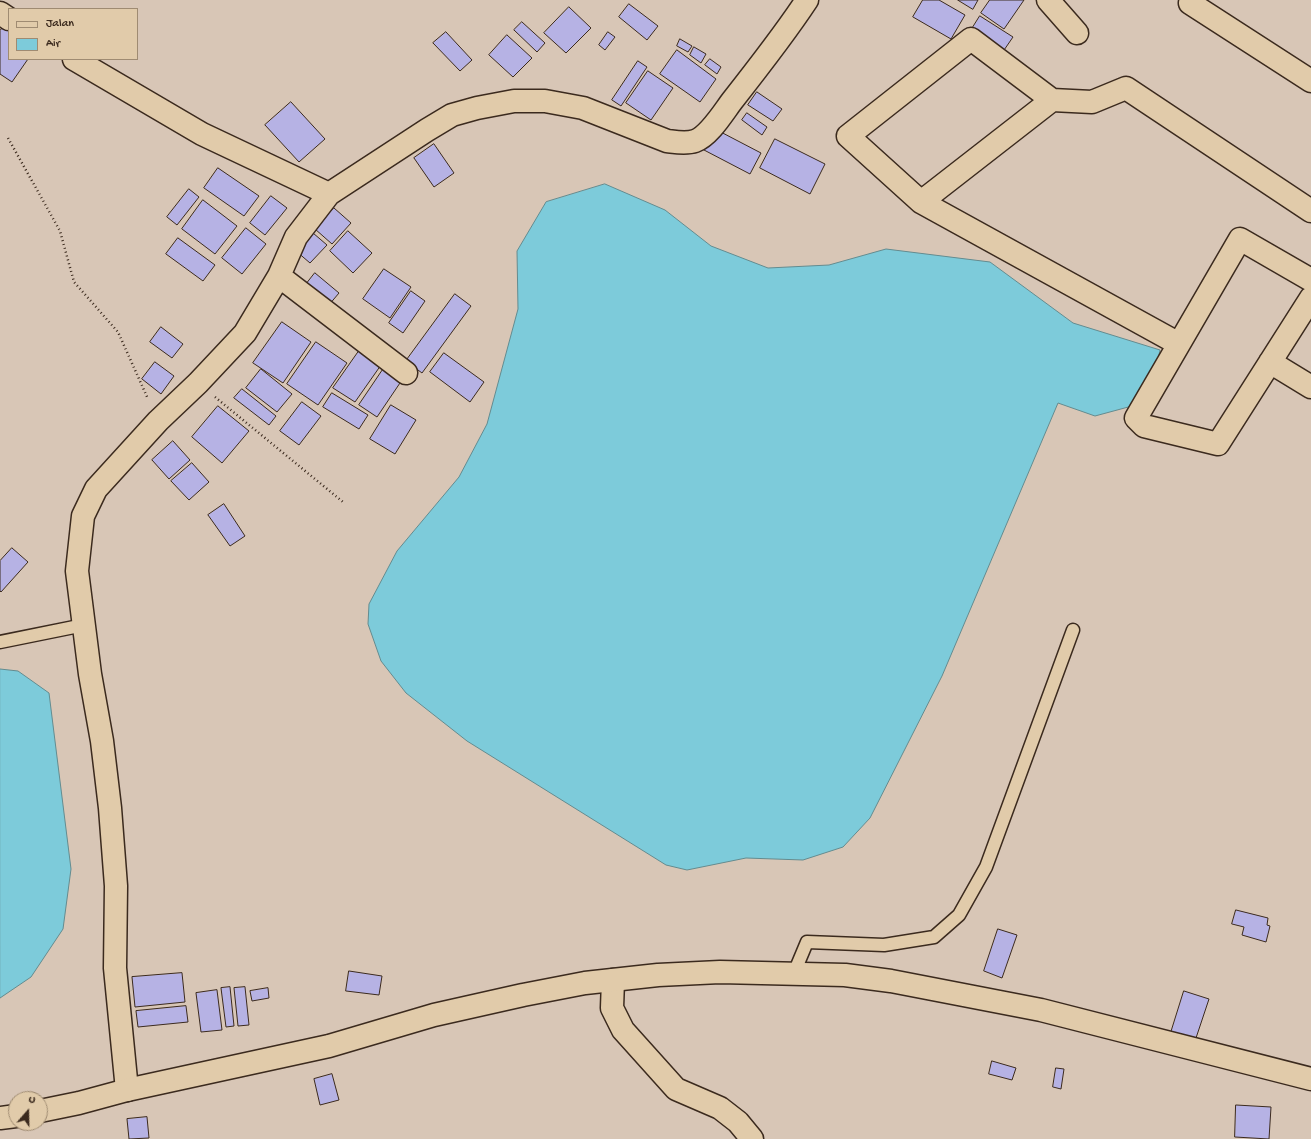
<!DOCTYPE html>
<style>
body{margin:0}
#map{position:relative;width:1311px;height:1139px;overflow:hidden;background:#d8c6b6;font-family:"Gochi Hand",sans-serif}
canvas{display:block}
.legend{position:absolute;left:8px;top:8px;width:130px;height:52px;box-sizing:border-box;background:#e1cbaa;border:1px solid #9f8b72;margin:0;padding:5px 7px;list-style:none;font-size:12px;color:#3b2a1e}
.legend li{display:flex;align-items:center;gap:8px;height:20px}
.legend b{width:20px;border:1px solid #9f8b72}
.north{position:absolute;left:8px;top:1091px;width:40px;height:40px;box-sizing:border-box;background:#e1cbaa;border:1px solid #9f8b72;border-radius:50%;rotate:20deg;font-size:11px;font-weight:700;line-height:16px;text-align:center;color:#3b2a1e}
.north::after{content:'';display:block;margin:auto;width:14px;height:18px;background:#3b2a1e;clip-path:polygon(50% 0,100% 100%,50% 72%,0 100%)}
</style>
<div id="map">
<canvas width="1311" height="1139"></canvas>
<ul class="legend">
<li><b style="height:5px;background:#e1cbaa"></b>Jalan</li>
<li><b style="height:11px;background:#7dcbda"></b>Air</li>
</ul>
<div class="north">U</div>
</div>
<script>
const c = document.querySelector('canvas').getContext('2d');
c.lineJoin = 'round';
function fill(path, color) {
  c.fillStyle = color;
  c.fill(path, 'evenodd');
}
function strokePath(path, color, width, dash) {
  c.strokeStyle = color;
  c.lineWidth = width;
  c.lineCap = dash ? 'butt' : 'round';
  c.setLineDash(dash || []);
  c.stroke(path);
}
const water = new Path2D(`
 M605,184l60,26 46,36 57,22 61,-3 57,-16 104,13 83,61 87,27 -4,19 -24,37 -37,10 -37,-13 -116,273 -72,142 -27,29 -40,13 -57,-2 -59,12 -21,-5 -199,-124 -61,-48 -25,-32 -13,-37 1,-20 28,-53 62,-74 28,-53 31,-115 -1,-58 29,-49z
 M0,669l18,2 31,22 22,176 -8,60 -32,48 -31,21z`);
const building = new Path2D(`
 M923,0h16l26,15 -14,24 -38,-22z
 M958,0h20l-5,9z
 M990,0h34l-20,29 -23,-16z
 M629,4l29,22 -11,14 -28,-23z
 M569,7l22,21 -25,25 -22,-20z
 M980,16l33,21 -11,16 -32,-21z
 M522,22l23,21 -8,9 -23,-22z
 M5,24l4,2v33h19l-16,23 -12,-8v-43z
 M446,32l26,28 -12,11 -27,-28z
 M608,32l7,5 -10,13 -6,-5z
 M507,35l25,23 -19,19 -24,-22z
 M680,39l12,7 -4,6 -11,-6z
 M694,47l12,7 -5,9 -11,-8z
 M677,50l39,29 -16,23 -40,-28z
 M710,59l11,8 -4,7 -12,-9z
 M638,61l9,6 -26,39 -9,-6z
 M648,71l25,17 -22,32 -25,-17z
 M757,92l25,17 -9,12 -25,-16z
 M291,102l34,37 -26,23 -34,-37z
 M747,113l20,14 -5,8 -20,-15z
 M715,129l46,24 -11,21 -46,-24z
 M775,139l50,25 -15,30 -50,-26z
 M434,144l20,29 -20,14 -20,-29z
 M218,168l41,28 -15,20 -40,-28z
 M189,189l10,8 -22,28 -10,-8z
 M271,196l16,12 -22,27 -15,-12z
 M203,200l34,26 -22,28 -33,-25z
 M334,208l17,15 -19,21 -17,-15z
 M246,228l20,16 -24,30 -20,-16z
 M348,231l24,22 -19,20 -23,-22z
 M313,233l14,12 -17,18 -14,-12z
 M178,238l37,27 -12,16 -37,-27z
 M384,269l27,18 -21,31 -27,-19z
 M315,273l24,20 -11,13 -24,-19z
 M411,291l14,10 -22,32 -14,-10z
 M455,294l16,12 -49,67 -16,-12z
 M282,322l29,20 -28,41 -30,-20z
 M161,327l22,17 -11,14 -22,-16z
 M316,342l31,21 -29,42 -31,-21z
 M359,351l22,14 -26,37 -22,-14z
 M444,353l40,29 -14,20 -40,-30z
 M155,362l19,14 -13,18 -19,-15z
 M384,368l18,12 -25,37 -18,-12z
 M261,369l31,25 -15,18 -31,-24z
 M242,389l34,27 -7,9 -35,-27z
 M332,393l36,22 -9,14 -36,-22z
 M302,402l19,14 -22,29 -19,-14z
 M391,405l25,15 -21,34 -25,-15z
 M218,406l31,25 -27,32 -30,-26z
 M173,441l17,19 -21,19 -17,-19z
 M192,463l17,19 -20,18 -18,-19z
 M224,504l21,32 -15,10 -22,-31z
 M12,548l16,14 -27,30 -1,-1v-30z
 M1236,910l32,8 -1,7 3,1 -4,16 -24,-7 2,-8 -12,-3z
 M998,929l19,6 -15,43 -18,-7z
 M349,971l33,5 -3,19 -33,-4z
 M182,973l3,29 -50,5 -3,-30z
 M230,987l4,39 -8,1 -5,-39z
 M245,987l4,38 -11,1 -4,-38z
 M268,988l1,10 -17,3 -2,-10z
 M217,990l5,40 -21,2 -5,-39z
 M1184,991l25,8 -16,48 -24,-8z
 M186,1006l2,16 -50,5 -2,-16z
 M992,1061l24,7 -4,12 -23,-6z
 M1056,1068l8,1 -3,20 -8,-2z
 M332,1074l7,26 -19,5 -6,-26z
 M1236,1105l35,2 -2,32 -34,-2z
 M147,1117l2,21 -20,1 -2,-20z`);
const path = new Path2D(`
 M8,138l52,93 14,51 44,50 30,67
 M215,397l128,105`);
const lane = new Path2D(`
 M0,642l84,-17
 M794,973l13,-31 77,3 50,-8 25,-22 27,-48 87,-237`);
const street = new Path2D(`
 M1048,0l29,33
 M1190,3l121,78
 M0,13l9,6
 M74,59l128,75 127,60
 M921,202l131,-102
 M279,276l127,97
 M1311,280l-71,-41 -104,179 8,8 74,18 93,-146
 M1179,344l-258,-142 -73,-66 123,-97 81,61 40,2 34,-14 185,123
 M1270,362l41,25
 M613,980l-1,28 11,22 53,59 44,19 18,14 14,17
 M127,1090l-12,-122 1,-82 -6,-78 -8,-67 -12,-67 -13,-103 6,-55 13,-27 62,-68 40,-38 47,-50 34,-57 17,-39 33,-43 98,-64 25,-15 25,-7 37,-7h31l38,7 84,33c9,1 19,3 28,0 14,-5 28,-28 37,-40 26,-33 52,-66 75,-101`);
const secondary = new Path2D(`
 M40,1111l39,-8 48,-13 202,-44 105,-31 89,-20 62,-12 73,-8 62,-3 125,3 46,6 150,29 270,69
 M0,1118l16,-2`);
fill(water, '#7dcbda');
strokePath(water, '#638b8f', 1);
fill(building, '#b6b2e4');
strokePath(building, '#3b2a1e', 1);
strokePath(lane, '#3b2a1e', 15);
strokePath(street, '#3b2a1e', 25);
strokePath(secondary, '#3b2a1e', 25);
strokePath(path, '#3b2a1e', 2.5, [1, 3]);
strokePath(lane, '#e1cbaa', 12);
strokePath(street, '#e1cbaa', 22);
strokePath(secondary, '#e1cbaa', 22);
</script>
